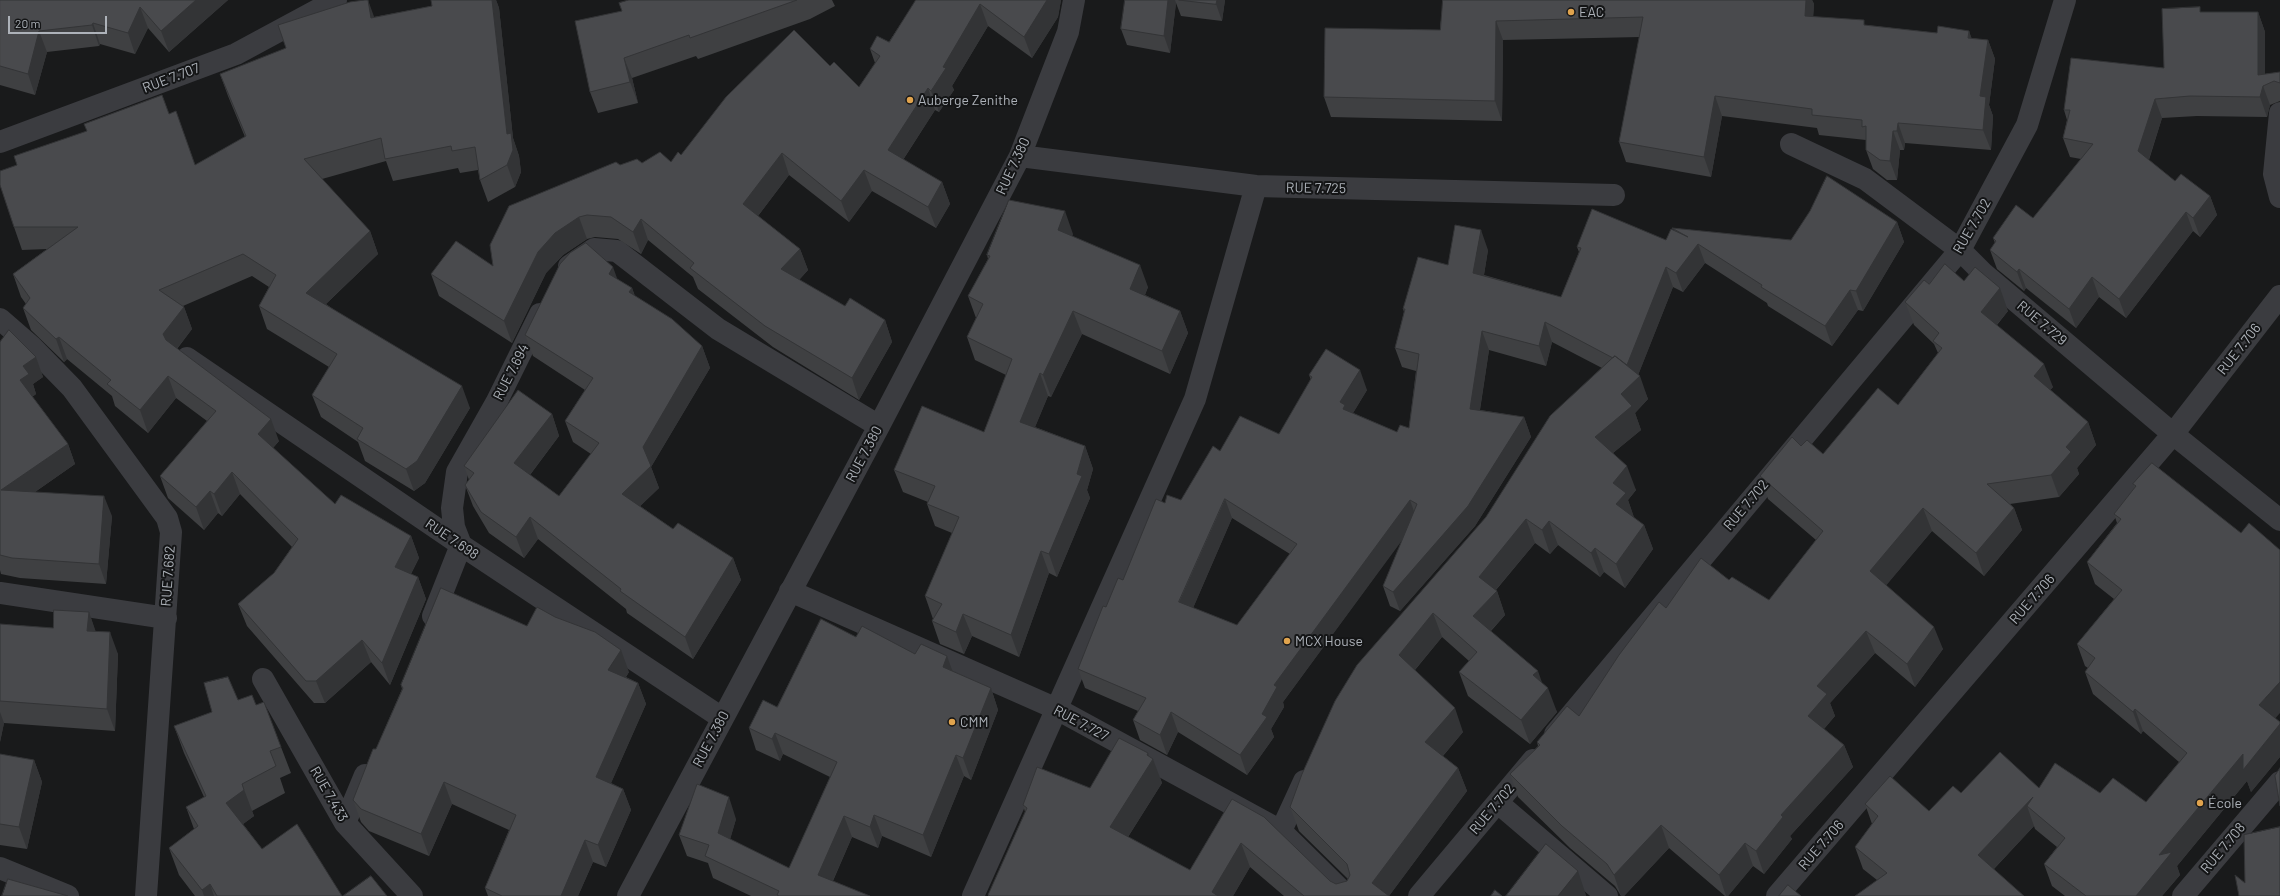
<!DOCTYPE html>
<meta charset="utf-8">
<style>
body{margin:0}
#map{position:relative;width:2280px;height:896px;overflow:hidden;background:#191a1b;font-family:Barlow,sans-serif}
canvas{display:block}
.scale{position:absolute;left:8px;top:16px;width:99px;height:18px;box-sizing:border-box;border:2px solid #adb2b9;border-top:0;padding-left:5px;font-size:12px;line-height:14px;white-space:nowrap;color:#adb2b9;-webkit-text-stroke:3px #141516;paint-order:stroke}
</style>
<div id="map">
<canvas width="2280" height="896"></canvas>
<div class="scale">20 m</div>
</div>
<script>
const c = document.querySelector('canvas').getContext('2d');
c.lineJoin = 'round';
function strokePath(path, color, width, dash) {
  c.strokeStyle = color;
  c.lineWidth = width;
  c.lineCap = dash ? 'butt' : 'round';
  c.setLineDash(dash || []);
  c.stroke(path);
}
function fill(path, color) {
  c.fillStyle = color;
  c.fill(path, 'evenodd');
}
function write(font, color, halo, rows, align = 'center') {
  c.font = font + ' Barlow,sans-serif';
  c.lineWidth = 4;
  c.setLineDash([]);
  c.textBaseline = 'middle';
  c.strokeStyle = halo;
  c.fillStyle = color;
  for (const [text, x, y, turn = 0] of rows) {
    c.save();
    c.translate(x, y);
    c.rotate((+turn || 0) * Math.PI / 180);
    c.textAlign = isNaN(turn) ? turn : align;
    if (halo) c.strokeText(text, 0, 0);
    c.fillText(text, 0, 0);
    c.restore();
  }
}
const minor = new Path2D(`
 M2280,113l-6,61 6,23
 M0,142l236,-88 100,-54
 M1791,144l74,35 95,71 24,24 189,160 107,86
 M1020,156l236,30 358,9
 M569,266l25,-17 23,2 101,78 161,97
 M0,319l31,27 41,42 95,130 4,14 -25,364
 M187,358l274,187 261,173
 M790,591l267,118 224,122 66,65
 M0,593l166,25
 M433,616l28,-71 -7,-18 -2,-19 5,-36 39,-69 44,-89
 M263,679l82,144 67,73
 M1555,734l405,-484 67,-125 38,-125
 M1498,803l109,93
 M345,823l20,-48
 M1281,831l23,-50
 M0,868l68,28
 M628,896l251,-470 141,-270 48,-124 6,-32
 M973,896l222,-497 61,-213
 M1419,896l114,-136
 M1777,896l396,-462 107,-138
 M2183,896l97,-114`);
const wall = new Path2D(`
 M0,0h228l-59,52 -21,-24 -13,26 -35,-10 -1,2 -52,6 -12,43 -35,-10z
 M431,0h65l3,8 14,130 6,18 2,16 -6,15 -27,15 -8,-22 -2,-10 -18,3 -2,-5 -65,13 -7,-20 -64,18 48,52 8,23 -52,50 144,104 -45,75 -11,8 -49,-30 -7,-19 -37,-25 -9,-22 17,-28 -62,-38 -8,-23 10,-19 -17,-11 -69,30 1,1 8,22 -15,20 102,92 -6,7 62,56 76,32 8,22 -8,16 7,3 8,22 -36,86 -19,-23 -46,41h-11l-67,-77 -9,-22 36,-31 18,-26 -52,-53 -18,22 -4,-3 -14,17 -36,-32 -8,-22 47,-55 -31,-23 -28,35 -33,-27 -3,-10 -45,-37 -3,3 -33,-32 -8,-22 3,-4 -5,-7 -8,-23 34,-25 -25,1 -8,-23 3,-62 145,-70 7,19 15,20 11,31 50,-28 -17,-41 -8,-22 154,-57 58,-11z
 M629,0h203l3,6 -25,13 -112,40 -2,-3 -64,22 6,25 -40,10 -8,-21 32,-81z
 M916,0h145l-3,17 -26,41 -44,-32 -36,60 2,4 -15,22 -4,-2 -32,50 39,22 8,22 -14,24 -64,-37 -23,31 -60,-47 -31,41 42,33 8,21 -9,10 46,26 40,14 7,22 -33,58 -86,-53 -75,-58 -5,-12 -45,-37 -7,14 -23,-15 -23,-2 -8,2 -24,16 -17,18 -34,70 -73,-47 -8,-22 62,-8 127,-101 51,-3 10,-7 149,-89 29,21 16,-24 -5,-14 19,-7z
 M1125,0h100l-3,21 -41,-5 -5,-13 -6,50 -43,-8 -6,-16z
 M1443,0h369l2,4 -1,13 53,8 71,8 32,-2 2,7 17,2 7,19 -6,46 4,11 -2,34 -86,-7 -1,7h-4l-3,30h-10l-14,-11 -7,-19v-10l-47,-5 -2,-7 -95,-12 -11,61 -85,-15 -7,-20 21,-105 -137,3 -1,81 -171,-4 -7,-20 116,-67z
 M2202,12h56l7,20v42l15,-2v29l-10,4 -3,12 -70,-1 -35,2 -13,42 26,21 35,15 7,19 -17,22 -7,-6 -67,87 -27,-21 -23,31 -50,-40 -2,3 -27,-22 -7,-19 5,-7 -2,-5 40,-20 48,-59 -11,-2 -7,-19 4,-18 -3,-10 100,-42z
 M1897,222l7,20 -41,69 -5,-1 -26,36 -64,-40 -1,-3 -62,-40 -22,29 -10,-5 -35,88 10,24 -13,14 6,17 -28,23 23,37 -8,10 6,18 10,7 9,24 -28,39 -21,-16 -4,5 -42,-32 -8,9 -15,-11 -39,47 1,1 8,24 -14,16 51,52 15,29 -27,32 -62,-48 -9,-24 10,-11 -27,-24 -27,33 48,62 -20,24 15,12 9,23 -78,105h-105l-34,-29 -17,29h-245v-1l37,-83 -2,-7 67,-17 58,-35 1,3 4,3 9,24 -34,54 62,33 42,-71 98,82 6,3 11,-3 1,-2 -49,-48 -9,-24 196,-290 116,-149 -50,-26 -6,24 -57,-16 -9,60 44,7 7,20 -56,89 -75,85 -10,-5 -7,-20 20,-48 -120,164 1,5 -13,22 3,8 -27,38 -69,-43 -11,23 -27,-15 -7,-20 5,-9 -53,-23 -7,-19 28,-62 17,-27 42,-77 16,-3 39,-49 59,-17 32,-54 -2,-5 58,15 -14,23 44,19 12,-4 7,-57 -14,-4 -7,-19 9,-36 -1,-3 45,-44 40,-15 -4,25 77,22 18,-45 -2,-5 89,-7 8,-10 -2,-2 119,12zM1232,518l58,36 -53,71 -44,-17z
 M1073,234l-1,2 76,51 -3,8 35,16 8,22 -18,41 -88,-40 -31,63 -3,-1 -13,31 50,19 8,23 -6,21 3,8 -33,79 -8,-4 -30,84 -47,-21 -8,18 -24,-10 -8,-23 1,-2 -8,-23 27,-63 -17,-7 -8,-22 1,-2 -25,-10 -9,-22 90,-38 22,-57 -31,-15 -8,-23 9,-19 -8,-22 20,-37 -1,-4z
 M617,279l15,9 3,8 67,50 8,22 -59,99 8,21 -19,18 33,23 60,29 8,22 -48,79 -66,-46 -1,-4 -88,-70 -14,19 -35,-25 -16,-27 -8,-21 4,-5 -5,-14 88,-52 7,22 -29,39 29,21 32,-42 -18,-12 -8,-21 20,-31 -52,-34 -8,-21z
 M1964,281l44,30 -11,14 56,62 -3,3 38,32 8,23 -19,23 2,6 -20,23 -49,7 4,4 8,22 -38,46 -52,-45 -46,54 57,64 -28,38 -40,-34 -45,50 5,13 -11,13 20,16 9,22 -63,69 2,3 -28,35 -11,-8 -25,30h-3l-56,-48 -45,48h-3l-6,-10 -45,-38 -52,-51 -8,-23 28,-28 -1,-4 42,-26 87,-108 63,-28 40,20 47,-60 -48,-41 -8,-23 41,-30 22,8 75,-49 40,-52 -4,-9 -20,-19 -9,-23 24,-18z
 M0,342l36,15 7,20 -10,7 3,10 -4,3 36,47 7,20 -40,28 77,24 -6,68 -86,-6 -19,-4 -1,-4z
 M2152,463l123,255 5,4v35l-29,35 -4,-11 -70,85 3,9 -18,21h-97l-13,-10 -8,-22 13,-17 -22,-18 -1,-3 -40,43 -117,11 -14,-11 -8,-22 17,-23 -7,-20 64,7 32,-18 78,-5 61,5 46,9 33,-40 -36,-31 -2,3 -48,-40 -8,-22 3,-4 -3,-2 -8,-22 37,-45 -19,-15 -8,-22 30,-39 -3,-9 21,-26 -2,-4z
 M89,612l6,19 23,23 -3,77 -111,-8 -4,19v-118l53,4z
 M856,637l59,17 76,34 7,22 -27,70 -7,-4 -33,81 -49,-21 -4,12 -26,-11 -19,44 37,15h-119l-38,-18 -5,-15 -21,-7 -8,-21 57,-16 -6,20 59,29 41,-91 -47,-23 -3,7 -24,-11 -7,-22 28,-21z
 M629,672l-3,5 12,6 8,21 -35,79 12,6 8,21 -25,57 -13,-5 -15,34h-90l-3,-8 24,-58 -57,-26 -23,52 -60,-25 -8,-9 -8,-22 23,-51 26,-60 -1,-4z
 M238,700l18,5 25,42 10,26 -11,5 5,15 -33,18 2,5 -11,8 19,25 80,47h-147l-16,-21 -10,-27 25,-19 -8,-22 18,-10 -20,-44 -10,-27 38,-14z
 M0,754l34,6 8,22 -15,67 -27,-4z`);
const shadedWall = new Path2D(`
 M196,0h32l-59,52 -8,-21z
 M368,0l8,22 -5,-4z
 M492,0h4l3,8 14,130 6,18 2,16 -6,15 -8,-22v-31z
 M1047,0h14l-3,17 -26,41 -8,-21z
 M1168,0h7l1,3 -6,50 -6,-17z
 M1217,0h8l-3,21 -6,-17z
 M1806,0h6l2,4 -2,32 -7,-20z
 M980,4l8,22 -36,60 2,4 -15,22 -8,-21 12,-24z
 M140,7l8,21 -13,26 -7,-21z
 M2258,12l7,20v53l-2,1 7,19 -3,12 -7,-20 -2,-22z
 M1496,21l7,19 -1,81 -7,-20z
 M93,23l7,21 -1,2 -7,-21z
 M39,31l8,21 -12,43 -7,-21z
 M1969,31l7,19 -8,-12z
 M1988,40l7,19 -6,46 4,11 -2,34 -8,-20 -3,-34z
 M624,58l8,20 6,25 -8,-21z
 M928,88l7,22 -40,62 -7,-22z
 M1715,96l7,20 -11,61 -7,-20z
 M2155,99l7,19 -17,53 -7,-20z
 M1898,123l7,20 -1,7 -7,-19z
 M1893,131l7,19 -3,30 -7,-19z
 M782,153l7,22 -38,50 -8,-21z
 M864,170l8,21 -23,31 -8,-21z
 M942,182l8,22 -14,24 -8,-21z
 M2210,196l7,19 -17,22 -7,-19z
 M1065,211l8,23 -7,18 -8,-22z
 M2186,212l7,19 -67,87 -7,-19z
 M579,217l8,22 -24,16 -17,18 -34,70 -8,-22 34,-69 17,-19z
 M641,219l7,21 -7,14 -8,-22z
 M1897,222l7,20 -41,69 -7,-20z
 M1481,230l7,20 -7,42 -8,-19z
 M370,231l8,23 -64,61 -8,-22z
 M1698,244l7,19 -22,29 -7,-19z
 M800,249l8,21 -19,21 -8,-22z
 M1140,265l8,22 -10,24 -8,-22z
 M613,267l8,22 -12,-15z
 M1666,267l7,20 -36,91 3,-2 8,23 -13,14 6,17 -38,31 -8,-24 26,-43 12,-13 -6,-16z
 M2019,269l7,19 -2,3 -7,-19z
 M2092,277l7,20 -23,31 -7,-19z
 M632,288l7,21 -10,-17z
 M2000,288l8,23 -19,23 -8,-22z
 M1850,290l8,20 -26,36 -7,-20z
 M184,307l8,22 -21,27 -8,-22z
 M1073,311l9,23 -31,63 -8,-22z
 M1180,311l8,22 -18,41 -8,-23z
 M885,320l7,22 -33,58 -7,-22z
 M1545,322l7,20 -6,24 -7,-20z
 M1482,331l7,19 -12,78 -7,-19z
 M59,337l8,22 -3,3 -8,-23z
 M702,346l8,22 -59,99 8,21 -29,28 -8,-22 21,-47z
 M36,357l7,20 -10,7 3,10 -9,7 -7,-21 3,-14z
 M2044,364l9,23 -11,12 -8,-23z
 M1360,370l7,20 -17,28v10l-10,-26z
 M1040,373l8,23 -20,48 -8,-22z
 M168,376l8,22 -28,35 -8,-23z
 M462,386l8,22 -45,75 -11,8 -8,-22z
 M552,414l7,22 -37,49 -8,-22z
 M1524,417l7,20 -56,89 -75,85 -7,-19z
 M271,419l8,22 -13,15 -8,-22z
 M2088,422l8,23 -19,23 2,6 -20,23 -8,-22 15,-28z
 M68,444l7,20 -66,46 -8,-20z
 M1085,446l8,23 -6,21 3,8 -33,79 -8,-23 28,-80z
 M1627,466l9,24 -8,10 6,17 -10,11 -8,-24 -3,-21z
 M232,472l8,22 -18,22 -8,-22z
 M210,491l8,22 -14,17 -8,-23z
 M104,496l8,20 -6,68 -7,-20z
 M1225,499l7,19 -45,104 -8,-20z
 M1410,500l7,20 -134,182 1,5 -13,22 3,8 -27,38 -7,-20 22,-41 12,-29z
 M1923,508l9,23 -53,63 -9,-23z
 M2014,508l8,22 -38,46 -8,-23z
 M530,517l8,22 -14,19 -8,-21z
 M1526,519l9,24 -48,57 -8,-23z
 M1549,521l9,24 -8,9 -8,-24z
 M1644,525l9,24 -28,39 -9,-24z
 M411,536l8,22 -16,31 -8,-22z
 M1595,548l9,24 -4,5 -9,-24z
 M1041,551l8,22 -30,84 -8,-22z
 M733,558l8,22 -48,79 -8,-22z
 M418,577l8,22 -36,86 -8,-22z
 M1497,591l8,24 -23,25 -9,-24z
 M89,612l8,23 -10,-4z
 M1433,613l9,24 -35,42 -8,-24z
 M963,614l9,22 -8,18 -8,-22z
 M1934,627l9,22 -28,38 -8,-23z
 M1866,631l9,22 -45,50 5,13 -19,22 -8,-22 9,-30z
 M110,632l8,22 -3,77 -8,-22z
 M362,640l9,22 -46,41 -9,-22z
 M621,650l8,22 -13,19 -8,-21z
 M947,656l8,22 -12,-11z
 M1538,671l7,20 3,-3 9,24 -27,32 -9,-24 12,-45z
 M2280,682v31l-13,15 -8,-23z
 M638,683l8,21 -42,95 -8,-22z
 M991,688l7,22 -27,70 -8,-22z
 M1455,708l8,24 -29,34 -9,-24z
 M2135,709l8,22 -2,3 -8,-22z
 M0,712l4,11 -4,19z
 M1171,712l7,20 -11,23 -7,-20z
 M2280,724v33l-29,35 -4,-11 -70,85 3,9 -18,21h-26l23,-41 84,-101z
 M775,733l8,21 -3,7 -8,-22z
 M1844,745l9,22 -63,69 2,3 -28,35 -8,-23 25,-36z
 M1148,753l3,10 2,-4 9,24 -43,68 -9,-24z
 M956,755l8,21 -33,81 -8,-22z
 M34,760l8,22 -15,67 -8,-22z
 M1458,768l9,23 -78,105 -17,-13z
 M444,782l8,22 -23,52 -8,-22z
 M242,784l12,32 -19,14 -9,-27z
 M623,789l8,21 -25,57 -8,-22z
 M729,797l7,22 -10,35 -8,-21z
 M2033,797l-6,9 7,20 -48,51 -8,-22z
 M874,815l8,21 -4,12 -8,-21z
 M844,816l8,21 -26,59 -8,-21z
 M1661,825l8,23 -45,48h-3l-7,-21z
 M585,840l8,22 -15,34h-17z
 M1241,843l9,24 -17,29h-19l-2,-4z
 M1745,843l8,23 -25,30h-2l-7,-21z
 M1578,871l8,24v1h-28z
 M210,884l4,12h-10l-2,-6z`);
const building = new Path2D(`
 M0,0h196l-35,31 -21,-24 -12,26 -35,-10 -1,2 -53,6 -11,43 -28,-8z
 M365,0h3l3,18 61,-12 -1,-6h61l15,134 4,-1 2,17 -6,15 -27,15 -5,-33 -23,4 -1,-5 -66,13 -4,-21 -77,21 66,72 -64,62 156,93 -45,75 -11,8 -49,-30 6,-11 -51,-33 25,-41 -78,-48 17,-31 -33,-21 -84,36 25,17 -21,27 3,6 105,79 -13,15 77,70 6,-9 70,41 -16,31 23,10 -36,86 -20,-23 -46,41h-10l-68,-77 36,-31 24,-34 -66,-67 -18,22 -4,-3 -14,16 -36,-31 56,-65 -48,-35 -28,34 -33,-26 4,-4 -52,-43 -3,2 -33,-31 7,-10 -17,-24 65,-47h-64l-14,-42v-14l17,-6 -3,-9 73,-25 -3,-7 78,-29 7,19 7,-3 19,54 51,-29 -26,-62 66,-26 -8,-23 72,-23z
 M629,0h168l-107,38 -1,-3 -65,23 6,24 -40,10 -15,-71 47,-10 -3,-8z
 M916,0h131l-23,37 -44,-33 -37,63 3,1 -15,23 -3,-3 -40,62 54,32 -14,25 -64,-37 -23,31 -59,-48 -39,51 57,45 -19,20 64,37 5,-8 35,22 -33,58 -87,-52 -75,-58 4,-5 -53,-44 -8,13 -22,-15 -24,-2 -8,2 -24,16 -17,19 -34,69 -73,-47 25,-33 37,25 -3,-21 19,-39 107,-44 4,3 17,-6 5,4 18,-11 11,10 7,-10 3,3 45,-58 68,-67 36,36 4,-4 25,25 21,-31 -10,-7 7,-13 12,6z
 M1125,0h43l-4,36 -43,-7z
 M1179,0h38l-1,4z
 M1443,0h363l-1,16 59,4v5l73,8 1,-7 31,5 -1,7 20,2 -8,56 6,1 -3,33 -85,-7 -1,8h-4l-3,30 -10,-1 -14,-10v-24l-4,1v-7l-50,-5v-6l-97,-13 -11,61 -85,-15 24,-125 -147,4 -1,80 -171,-4 1,-69 115,2z
 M2200,7v5h58v63l22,-3v11l-6,-2 -11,5 -3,11 -70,-1 -35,3 -17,52 37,30 6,-7 29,22 -17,22 -7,-6 -67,87 -27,-22 -23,32 -50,-40 -2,3 -27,-22 6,-9 -3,-3 23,-33 17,13 60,-74 -30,-6 7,-28h-6l7,-52 93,10 -2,-59z
 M1827,176l70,46 -41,69 -6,-1 -25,36 -64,-39 1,-2 -64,-41 -22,29 -10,-6 -39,98 -12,-9 -2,2 -68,-36 -6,24 -57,-15 -12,78 54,8 -56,89 -75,86 -10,-6 34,-82 -7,-4 -136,185 3,2 -15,27 5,3 -27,38 -69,-43 -11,23 -27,-15 13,-22 -68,-29 25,-63 3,1 12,-29 5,2 33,-81 9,4 2,-8 14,5 32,-54 7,5 20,-35 39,18 33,-57 -3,-2 17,-26 34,21 -20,32 5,3 -2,4 54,23 3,-7 9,3 10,-74 -24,-6 10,-39h-2l15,-52 30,8 7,-40 26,5 -8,43 88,24 20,-49 -4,-1 15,-38 74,31 5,-11 17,8 -16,-9 119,12 19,-29zM1225,499l72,45 -60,81 -58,-23z
 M1009,200l56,11 -7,19 82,35 -10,24 50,22 -18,40 -89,-40 -30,64 -3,-2 -20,49 65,24 -8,28 5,2 -33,78 -8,-3 -30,84 -48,-21 -7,18 -24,-11 10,-17 -17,-8 34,-79 -32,-13 8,-18 -41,-16 28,-64 62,26 28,-73 -45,-22 16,-33 -15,-8 22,-40 -3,-1z
 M586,243l27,24 -4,7 23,14 -3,4 43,27 30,27 -59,101 8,19 -29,28 51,35 5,-6 55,35 -48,79 -65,-46 1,-2 -91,-72 -14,20 -35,-25 -16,-27 9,-12 -10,-7 54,-76 34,24 -38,49 45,33 40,-53 -34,-22 28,-43 -68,-43 35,-71 10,-11z
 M1945,264l19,17 11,-14 25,21 -19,24 63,52 -10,12 54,46 -22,25 5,5 -20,23 -64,9 27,24 -38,45 -53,-45 -53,63 64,56 -27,37 -41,-33 -49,55 10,8 -19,22 36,29 -63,70 2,2 -27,34 -11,-8 -26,32 -58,-50 -47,50 -7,-11 -45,-38 -52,-52 30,-29 -3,-3 30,-36 12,10 40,-61 40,-53 7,6 35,-50 28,22 3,-3 37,23 54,-69 -63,-55 32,-39 9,9 6,-6 16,14 55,-66 20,17 44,-57 -9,-7 6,-8 -34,-31 19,-22 5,4z
 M9,330l27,27 -13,9 6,8 -9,6 48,64 -67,46 103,6 -5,68 -87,-6 -12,-3v-213z
 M1615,356l25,20 -19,18 11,12 -37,31 32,29 -14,17 13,10 -10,11 28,21 -28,39 -21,-16 -4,5 -42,-32 -7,9 -16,-11 -47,58 18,14 -24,25 65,55 -5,4 15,13 -27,32 -62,-48 18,-20 -44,-39 -34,42 56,53 -30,34 33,26 -86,115 17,13h-85l-63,-53 -29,49 6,4h-228l-2,-1 39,-87 -4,-3 14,-38 53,21 29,-50 29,15 -1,2 6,4 -43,68 80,43 42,-71 32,18 66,64 6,3 11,-3 3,-6 -3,-11 -57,-57 12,-33 33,-73 22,-36 129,-148 64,-101z
 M2152,463l89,70 8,-10 31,27v132l-21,23 21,17v2l-37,46v-16l-84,101 13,-3 -36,44h-50l-42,-32 21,-26 -38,-32 6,-9 -55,58 46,41h-169l32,-23 -32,-26 23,-31 -13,-12 25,-28 39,35 24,-25 8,7 39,-41 39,36 16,-25 45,30 13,-15 33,24 41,-49 -52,-44 -2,3 -48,-40 10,-14 -18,-14 45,-54 -35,-28 34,-43 -7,-5 22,-28 -3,-2z
 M441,588l86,38 10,-19 18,10 40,15 26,18 -13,20 30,13 -42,94 27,12 -25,56 -13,-5 -24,56h-59l-17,-8 31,-73 -72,-33 -23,52 -60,-25 -8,-9 20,-51h3l27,-61 -2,-3z
 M54,610l35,2 -2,19 23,1 -3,77 -107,-8v-77l53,4z
 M821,619l35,18 6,-11 53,28 6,-10 26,12 -4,11 48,21 -28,70 -7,-3 -33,80 -49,-20 -4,12 -26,-11 -26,59 52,21h-91l-2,-1 2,-4 -74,-35 4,-11 -30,-10 18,-51 32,13 -11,36 71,35 48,-106 -62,-29 -3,6 -23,-11 14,-28 14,7z
 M228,677l10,23 14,-5 4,10 8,-3 17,45 -11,4 6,15 -34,18 2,6 -18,13 36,46 35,-25 45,72h-125l-7,-12 -8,6 -33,-42 29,-22 -12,-19 20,-11 -32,-70 38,-14 -8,-29z
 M0,754l34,6 -15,67 -19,-3z
 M2280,768v38l-5,-30z
 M2280,827v69h-41l-4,-21 10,8 -1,-48z
 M1546,844l32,27 -20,25h-52z
 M371,876l16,20h-44z
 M8,879l60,17h-66z
 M1788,885l13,11h-22z
 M1495,890l7,6h-11z`);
const markers = [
 [1571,12,4,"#e0a34d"],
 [910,100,4,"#e0a34d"],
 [1287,641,4,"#e0a34d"],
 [952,722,4,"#e0a34d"],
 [2200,803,4,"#e0a34d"]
];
const poiNames = [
 ["EAC",1579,12],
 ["Auberge Zenithe",918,100],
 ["MCX House",1295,641],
 ["CMM",960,722],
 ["École",2208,803]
];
const streetNames = [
 ["RUE 7.707",171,78,-21],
 ["RUE 7.380",1013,166,-65],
 ["RUE 7.725",1316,188,1],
 ["RUE 7.702",1972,226,-60],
 ["RUE 7.729",2042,323,40],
 ["RUE 7.706",2239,349,-52],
 ["RUE 7.694",511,372,-63],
 ["RUE 7.380",864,454,-62],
 ["RUE 7.702",1746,505,-50],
 ["RUE 7.698",452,539,34],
 ["RUE 7.682",168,576,-86],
 ["RUE 7.706",2032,599,-49],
 ["RUE 7.727",1081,723,28],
 ["RUE 7.380",711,739,-62],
 ["RUE 7.433",329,794,60],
 ["RUE 7.702",1492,809,-50],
 ["RUE 7.706",1821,845,-49],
 ["RUE 7.708",2223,848,-50]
];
strokePath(minor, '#3b3c40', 22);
fill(wall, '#3f4042');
fill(shadedWall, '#333436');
fill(building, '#494a4d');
strokePath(building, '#333436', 1);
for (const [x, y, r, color] of markers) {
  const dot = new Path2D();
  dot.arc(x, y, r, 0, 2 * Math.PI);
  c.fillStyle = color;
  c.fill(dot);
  strokePath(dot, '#141516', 1.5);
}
write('14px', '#adb2b9', '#141516', poiNames, 'left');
write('14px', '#adb2b9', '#141516', streetNames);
</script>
